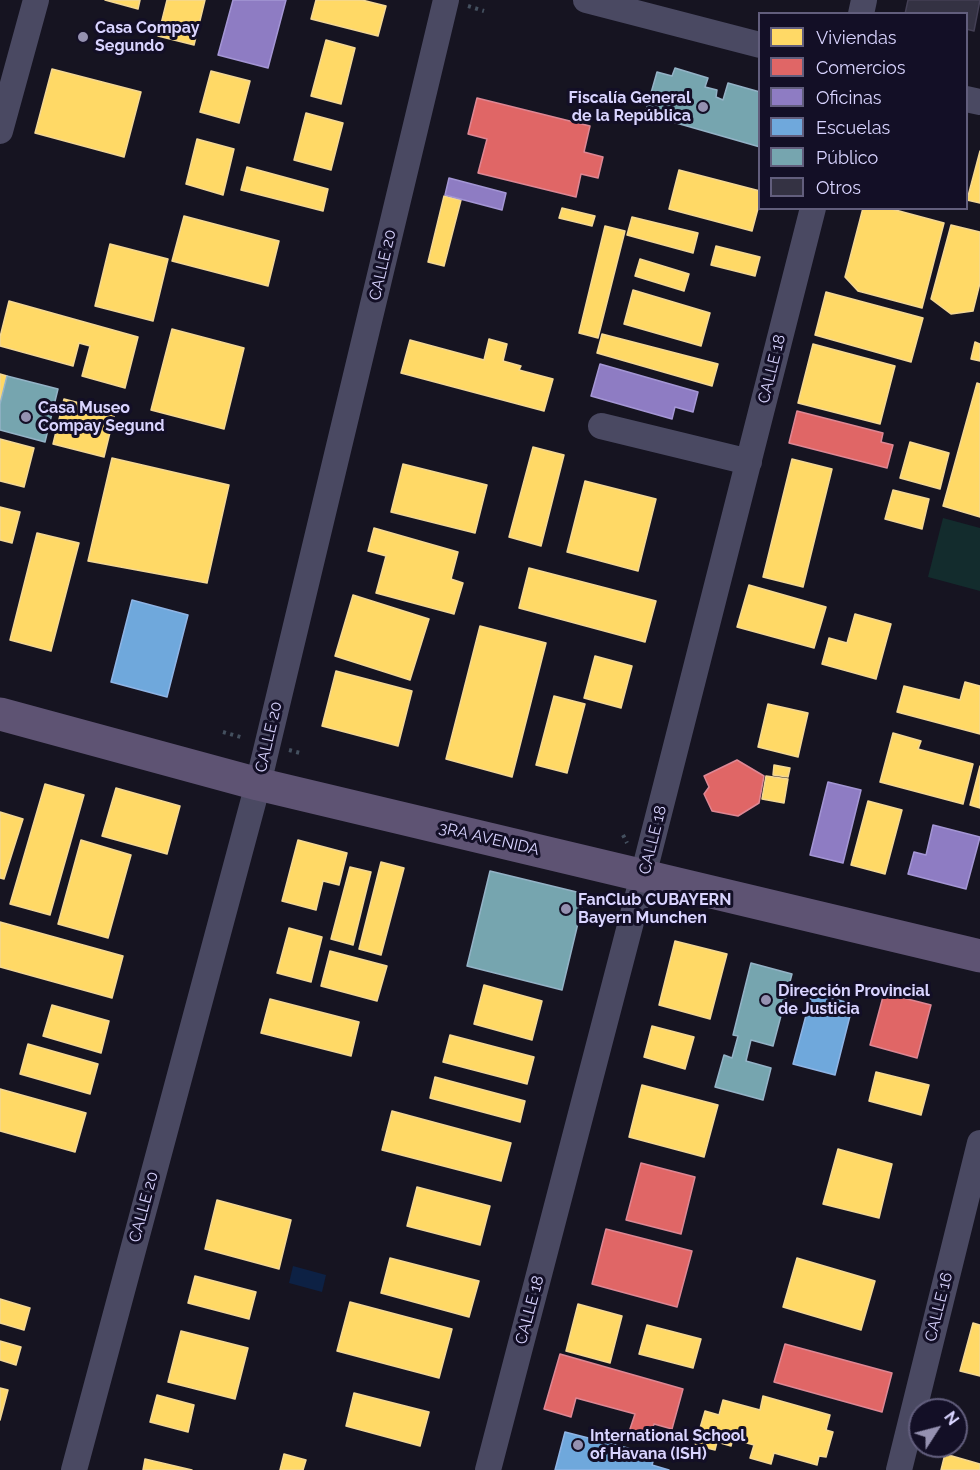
<!DOCTYPE html>
<meta charset="utf-8">
<style>
body{margin:0}
#map{position:relative;width:980px;height:1470px;overflow:hidden;background:#161421;font-family:Raleway,sans-serif}
canvas{display:block}
.legend{position:absolute;left:758px;top:12px;width:210px;height:198px;box-sizing:border-box;background:#130f26;border:2px solid #625e7d;margin:0;padding:8px 10px;list-style:none;font-size:18px;color:#d9d4ff}
.legend li{display:flex;align-items:center;gap:12px;height:30px}
.legend b{width:30px;border:2px solid #625e7d}
.north{position:absolute;left:908px;top:1398px;width:60px;height:60px;box-sizing:border-box;background:#130f26;border:2px solid #625e7d;border-radius:50%;rotate:54deg;font-size:16px;font-weight:700;line-height:24px;text-align:center;color:#d9d4ff}
.north::after{content:'';display:block;margin:auto;width:21px;height:27px;background:#9591b1;clip-path:polygon(50% 0,100% 100%,50% 72%,0 100%)}
</style>
<div id="map">
<canvas width="980" height="1470"></canvas>
<ul class="legend">
<li><b style="height:16px;background:#ffd966"></b>Viviendas</li>
<li><b style="height:16px;background:#e06666"></b>Comercios</li>
<li><b style="height:16px;background:#8e7cc3"></b>Oficinas</li>
<li><b style="height:16px;background:#6fa8dc"></b>Escuelas</li>
<li><b style="height:16px;background:#76a5af"></b>Público</li>
<li><b style="height:16px;background:#343243"></b>Otros</li>
</ul>
<div class="north">N</div>
</div>
<script>
const c = document.querySelector('canvas').getContext('2d');
c.lineJoin = 'round';
function fill(path, color) {
  c.fillStyle = color;
  c.fill(path, 'evenodd');
}
function strokePath(path, color, width, dash) {
  c.strokeStyle = color;
  c.lineWidth = width;
  c.lineCap = dash ? 'butt' : 'round';
  c.setLineDash(dash || []);
  c.stroke(path);
}
function write(font, color, halo, rows, align = 'center') {
  c.font = font + ' Raleway,sans-serif';
  c.lineWidth = 6;
  c.setLineDash([]);
  c.textBaseline = 'middle';
  c.strokeStyle = halo;
  c.fillStyle = color;
  for (const [text, x, y, turn = 0] of rows) {
    c.save();
    c.translate(x, y);
    c.rotate((+turn || 0) * Math.PI / 180);
    c.textAlign = isNaN(turn) ? turn : align;
    if (halo) c.strokeText(text, 0, 0);
    c.fillText(text, 0, 0);
    c.restore();
  }
}
const green = new Path2D(`
 M943,518l37,10v63l-52,-14z`);
const water = new Path2D(`
 M293,1266l33,9 -4,17 -33,-9z`);
const homes = new Path2D(`
 M105,0h35l-2,9z
 M167,0h38l-11,45 -36,-9z
 M316,0h46l24,6 -8,30 -67,-17z
 M326,40l29,8 -14,56 -30,-8z
 M52,69l89,23 -17,65 -89,-24z
 M211,71l39,10 -11,42 -39,-11z
 M306,113l37,10 -12,47 -37,-10z
 M197,139l37,10 -11,46 -37,-11z
 M980,151v52l-13,-3z
 M247,167l81,22 -5,22 -82,-21z
 M679,170l81,21v10l-8,30 -83,-22z
 M444,196l17,4 -17,66 -16,-4z
 M562,208l33,8 -3,10 -33,-8z
 M863,208h25l56,15 -22,85 -64,-17 -13,-14z
 M184,216l95,25 -11,45 -96,-25z
 M632,217l66,16 -5,20 -66,-18z
 M951,225l29,7v51l-7,28 -22,3 -20,-15z
 M605,226l20,5 -27,107 -19,-5z
 M110,244l58,15 -15,62 -58,-15z
 M716,246l44,11 -5,19 -44,-11z
 M640,259l49,15 -5,17 -49,-15z
 M633,290l77,23 -9,33 -77,-22z
 M826,292l97,26 -12,44 -96,-27z
 M9,301l129,36 -13,51 -43,-12 8,-30 -11,-3 -6,23 -73,-20v-9z
 M172,329l72,19 -20,81 -73,-19z
 M602,334l116,30 -6,22 -115,-33z
 M489,339l18,5 -4,17 18,5 -2,4 34,9 -9,32 -143,-38 9,-33 74,20z
 M975,342l5,2v17l-9,-2z
 M813,344l82,22 -15,58 -82,-21z
 M0,374l7,2 -7,28z
 M977,383l3,1v133l-37,-11z
 M64,399l51,13 -11,45 -51,-13z
 M0,439l34,9 -10,39 -24,-6z
 M910,442l39,11 -9,36 -40,-11z
 M533,447l31,8 -23,91 -32,-9z
 M112,458l117,27 -22,98 -119,-22z
 M792,459l40,10 -29,118 -40,-10z
 M403,464l84,21 -12,48 -84,-21z
 M585,481l71,18 -18,72 -71,-19z
 M893,490l36,9 -7,30 -37,-10z
 M0,507l20,5 -8,31 -12,-3z
 M374,528l84,24 -7,27 12,4 -9,31 -78,-21 10,-37 -18,-5z
 M37,533l42,10 -28,108 -41,-11z
 M529,568l127,33 -11,41 -126,-34z
 M749,585l77,22 -12,41 -77,-21z
 M353,595l76,24 -19,61 -75,-24z
 M855,614l36,10 -15,55 -54,-15 7,-26 18,5z
 M480,626l66,17 -34,134 -66,-18z
 M595,656l37,10 -11,42 -37,-10z
 M336,671l76,20 -14,55 -76,-20z
 M965,682l15,4v48l-83,-22 7,-26 56,14z
 M554,696l31,8 -18,69 -31,-8z
 M768,704l40,9 -10,44 -40,-10z
 M893,733l28,8 -3,8 55,15 -10,40 -83,-22z
 M774,765l16,3 -2,9 -15,-2z
 M980,766v42l-10,-3z
 M766,776l22,3 -4,24 -22,-4z
 M45,784l39,11 -34,120 -40,-11z
 M116,788l64,18 -13,48 -65,-18z
 M868,801l34,9 -17,64 -34,-9z
 M0,812l23,7 -19,60 -4,-1z
 M81,840l50,15 -23,83 -50,-14z
 M298,840l49,13 -8,32 -16,-4 -7,29 -34,-9z
 M381,862l23,6 -23,87 -22,-6z
 M350,867l21,5 -18,73 -22,-6z
 M0,922l123,34 -11,42 -112,-31z
 M289,928l33,9 -11,45 -34,-9z
 M675,941l52,13 -17,65 -51,-14z
 M330,951l57,15 -10,35 -56,-15z
 M484,985l58,16 -10,39 -58,-16z
 M270,999l89,23 -8,34 -90,-23z
 M52,1005l57,16 -8,32 -58,-17z
 M652,1026l42,11 -9,32 -41,-12z
 M450,1035l84,22 -7,27 -84,-22z
 M28,1044l70,20 -8,30 -70,-20z
 M876,1072l53,13 -8,30 -52,-14z
 M435,1077l90,24 -5,21 -90,-24z
 M642,1085l76,20 -14,52 -75,-20z
 M0,1089l86,24 -11,39 -75,-21z
 M392,1111l119,32 -10,38 -119,-31z
 M838,1149l54,15 -13,54 -56,-14z
 M417,1187l73,19 -10,39 -73,-19z
 M217,1200l74,20 -12,49 -74,-20z
 M390,1258l89,23 -10,36 -88,-24z
 M797,1258l78,23 -14,49 -78,-23z
 M195,1276l61,16 -7,27 -61,-16z
 M0,1299l30,9 -6,22 -24,-7z
 M350,1302l102,27 -13,49 -102,-27z
 M578,1304l44,12 -12,47 -44,-12z
 M973,1323l7,2v51l-20,-5z
 M647,1325l54,14 -8,29 -54,-14z
 M181,1331l67,17 -13,51 -67,-17z
 M0,1341l21,6 -5,18 -16,-5z
 M0,1388l8,2 -8,30z
 M354,1393l75,19 -9,34 -74,-20z
 M157,1395l37,10 -6,27 -38,-10z
 M763,1396l67,19 -4,15 7,2 -7,25 -7,-1 -2,9 -43,-12 -3,11 -21,-6 4,-13 -21,-6 -2,7 -14,-4 -2,8 -20,-5 10,-34 14,4 4,-15 37,10z
 M284,1454l22,6 -3,10h-23z
 M945,1454l35,10v6h-39z
 M145,1459l47,11h-49z`);
const shops = new Path2D(`
 M477,98l113,28 -6,26 19,5 -5,21 -17,-4 -5,23 -98,-24 9,-34 -19,-5z
 M797,411l86,22 -2,9 12,3 -6,23 -98,-25z
 M737,760l27,16 -5,27 -21,13 -26,-5 -8,-17 5,-7 -5,-11z
 M884,993l47,12 -14,53 -47,-13z
 M641,1163l54,14 -14,57 -55,-14z
 M606,1229l86,22 -15,56 -85,-23z
 M785,1344l107,29 -10,39 -108,-30z
 M560,1354l123,35 -11,40 -18,-5 -4,14 -21,-6 6,-18 -59,-16 -5,19 -27,-8z`);
const offices = new Path2D(`
 M233,0h53l-18,68 -50,-13z
 M449,178l57,15 -4,17 -57,-15z
 M600,364l98,28 -5,20 -18,-5 -3,12 -81,-23z
 M828,782l33,8 -18,73 -33,-8z
 M933,825l47,12 -14,52 -58,-15 6,-22 12,3z`);
const schools = new Path2D(`
 M132,600l56,15 -21,82 -56,-15z
 M812,993l41,11 -18,71 -42,-11z
 M565,1432l90,23 -3,10 17,5h-114z`);
const public = new Path2D(`
 M675,68l33,10 -3,9 12,3 -1,7 7,3 5,-17 32,9v55l-115,-33 12,-42 15,4z
 M7,376l51,13 -13,53 -45,-12v-26z
 M490,871l95,23 -23,96 -95,-24z
 M751,963l41,11 -19,72 -22,-6 -5,21 25,7 -8,32 -48,-13 9,-32 8,3 6,-22 -5,-1z`);
const building = new Path2D(`
 M908,0h72l-6,31 -8,-2v-15h-61z`);
const path = new Path2D(`
 M468,6l16,5
 M223,732l21,6
 M289,750l11,3
 M623,835l4,8`);
const minor = new Path2D(`
 M586,0l174,45
 M861,14l3,-14
 M966,99l14,3
 M0,131l36,-131
 M601,426l148,36
 M74,1470l184,-686 188,-784
 M488,1470l155,-594 170,-668
 M899,1470l81,-327`);
const major = new Path2D(`
 M0,714l258,70 722,172`);
const markers = [
 [83,37,6,"#9591b1"],
 [703,107,6,"#9591b1"],
 [26,417,6,"#9591b1"],
 [566,909,6,"#9591b1"],
 [766,1000,6,"#9591b1"],
 [578,1445,6,"#9591b1"]
];
const poiNames = [
 ["Casa Compay",95,28],
 ["Segundo",95,46],
 ["Fiscalía General",691,98,"right"],
 ["de la República",691,116,"right"],
 ["Casa Museo",38,408],
 ["Compay Segund",38,426],
 ["FanClub CUBAYERN",578,900],
 ["Bayern Munchen",578,918],
 ["Dirección Provincial",778,991],
 ["de Justicia",778,1009],
 ["International School",590,1436],
 ["of Havana (ISH)",590,1454]
];
const streetNames = [
 ["CALLE 20",383,265,-77],
 ["CALLE 18",772,369,-76],
 ["CALLE 20",269,737,-77],
 ["3RA AVENIDA",489,839,13],
 ["CALLE 18",653,840,-76],
 ["CALLE 20",144,1207,-75],
 ["CALLE 16",939,1307,-76],
 ["CALLE 18",530,1310,-75]
];
fill(green, '#132c2d');
fill(water, '#0d2144');
fill(homes, '#ffd966');
strokePath(homes, '#f4d894', 1.5);
fill(shops, '#e06666');
strokePath(shops, '#de8794', 1.5);
fill(offices, '#8e7cc3');
strokePath(offices, '#a496d5', 1.5);
fill(schools, '#6fa8dc');
strokePath(schools, '#8fb5e6', 1.5);
fill(public, '#76a5af');
strokePath(public, '#94b3c7', 1.5);
fill(building, '#343243');
strokePath(building, '#433f54', 1.5);
strokePath(path, '#44505f', 4, [3, 4.5]);
strokePath(minor, '#4a4962', 26);
strokePath(major, '#5e5373', 33);
for (const [x, y, r, color] of markers) {
  const dot = new Path2D();
  dot.arc(x, y, r, 0, 2 * Math.PI);
  c.fillStyle = color;
  c.fill(dot);
  strokePath(dot, '#130f26', 2);
}
write('bold 16px', '#d9d4ff', '#130f26', poiNames, 'left');
write('16px', '#d9d4ff', '#130f26', streetNames);
</script>
